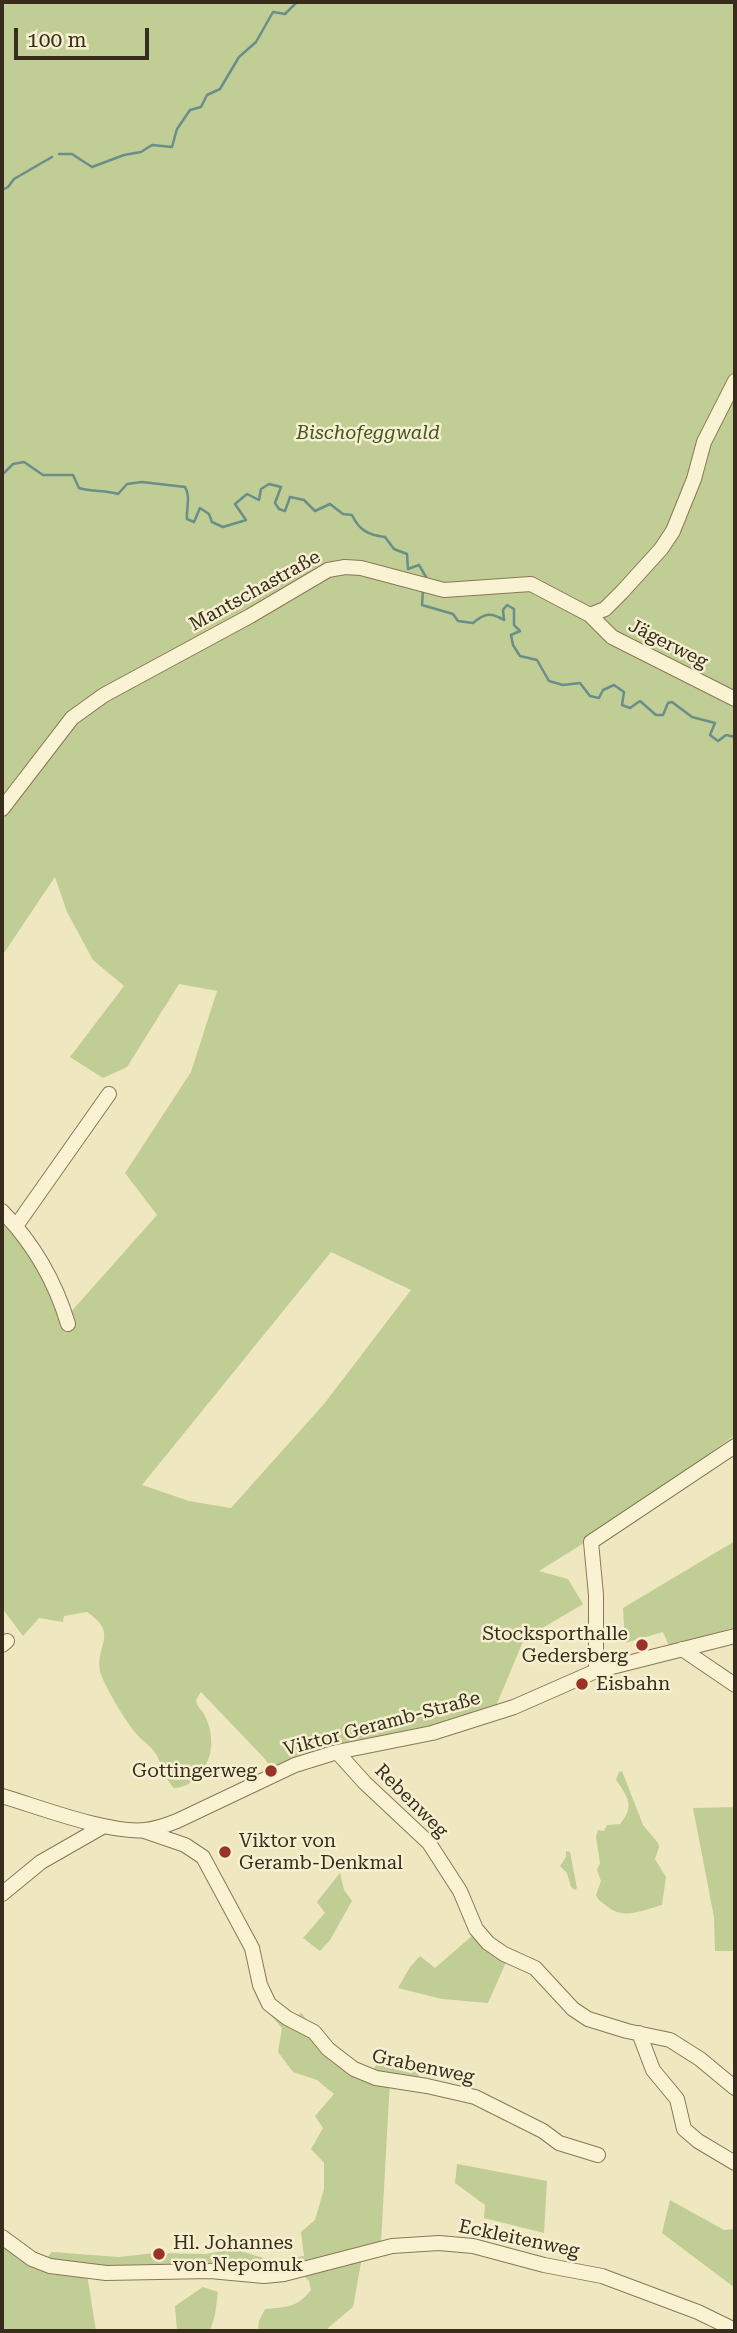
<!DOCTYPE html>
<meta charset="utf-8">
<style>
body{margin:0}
#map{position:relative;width:737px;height:2333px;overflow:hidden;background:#efe7c0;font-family:"Roboto Serif",serif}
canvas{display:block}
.frame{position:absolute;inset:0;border:4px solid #382d1c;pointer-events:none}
.scale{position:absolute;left:14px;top:28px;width:135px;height:32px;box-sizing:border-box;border:4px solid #382d1c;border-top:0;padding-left:9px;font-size:21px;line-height:24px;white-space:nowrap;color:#382d1c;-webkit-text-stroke:5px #f6f0d0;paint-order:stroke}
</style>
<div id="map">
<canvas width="737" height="2333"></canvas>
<div class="frame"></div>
<div class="scale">100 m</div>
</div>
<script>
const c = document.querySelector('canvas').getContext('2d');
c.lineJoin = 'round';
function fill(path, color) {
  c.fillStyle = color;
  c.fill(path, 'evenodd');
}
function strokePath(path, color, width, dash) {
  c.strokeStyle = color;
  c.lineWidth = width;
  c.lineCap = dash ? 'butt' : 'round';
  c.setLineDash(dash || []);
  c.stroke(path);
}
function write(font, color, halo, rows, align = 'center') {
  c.font = font + ' "Roboto Serif",serif';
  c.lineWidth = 5;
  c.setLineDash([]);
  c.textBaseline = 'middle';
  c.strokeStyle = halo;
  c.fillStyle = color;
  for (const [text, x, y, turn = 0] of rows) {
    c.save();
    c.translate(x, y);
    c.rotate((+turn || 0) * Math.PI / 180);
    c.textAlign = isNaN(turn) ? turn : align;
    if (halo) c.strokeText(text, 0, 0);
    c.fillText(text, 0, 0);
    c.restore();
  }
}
const green = new Path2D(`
 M2,2h733v1433l-143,103 -53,33 29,8 15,25 -59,35 -28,67 -66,20 -93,20 -67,23 -4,-9 -65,-68 -5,8c1,7 5,9 8,14 11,21 10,45 -6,62 -7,7 -14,12 -24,12 -9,-9 -12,-23 -18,-34 -6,-9 -16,-15 -22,-23 -9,-11 -29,-44 -33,-57 -8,-28 20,-39 -14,-62l-23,4 -1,6 -24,-4 -16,18 -21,-28v-386l19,17 49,74 87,-98 -32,-42 66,-101 26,-81 -38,-7 -52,83 -24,11 -33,-21 54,-71 -31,-26 -26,-48 -12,-35 -53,79v-141l33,-59 -33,45zM331,1252l80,38 -87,114 -93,104 -42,-7 -47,-16z
 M735,1541v86l-65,21 -7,-16 -38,11 -2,-35z
 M622,1771l21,54 15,18 1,4 -4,12 11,18 -4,28c-19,5 -38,15 -54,2 -6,-5 -9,-5 -12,-12l5,-14 -4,-11 3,-7 -4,-26 2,-7 6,1 3,-6 13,-1c15,-18 8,-27 -4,-44l3,-8z
 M735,1807v144h-20l-1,-34 -21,-109z
 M566,1851l4,1 7,36 -2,2 -4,-3 -4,-14 -7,-7 6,-9z
 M340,1873l4,17 8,11 -22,39 -10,11 -17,-13 22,-25 -8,-11z
 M473,1935l34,25 -19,43 -46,-4 -44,-11 12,-21 10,-11 15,12z
 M263,2006l25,14 14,-7 25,41 46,16 12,-19 21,9 15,18 -31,2 -9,163 -22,6 2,14 -8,44 -24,20 -2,4h-69l1,-10 6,-12c21,-2 32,-1 46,-19l-2,-9 -9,-9 -213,2 9,57h-94v-86l36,23 14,-16 67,5 36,-4 51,1 28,-5 39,12 31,-5 -3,-24 14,-12 9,-31v-26l-13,-14 12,-21 -8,-12 19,-22 -17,-14 -24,-8 -15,-20 4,-24z
 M457,2164l90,17 -3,52 -60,-15 1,-13 -30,-22z
 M670,2200l54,30 11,-1v59l-73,-55z
 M203,2287l15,5 -3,23 -5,16h-33l-2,-25z`);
const stream = new Path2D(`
 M59,154h13l20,13 32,-12 17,-3 11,-7 20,2 5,-18 13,-19 11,-3 6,-12 13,-6 19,-32 17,-15 17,-30 12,2 12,-12
 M2,190l6,-3 6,-8 38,-22
 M2,475l11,-11 11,-2 19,13h30l6,13c13,4 26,2 39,6l9,-10 15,-2 43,5c6,10 1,21 2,32l7,3 6,-14 9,6 3,8 11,5 23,-7 -11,-16 12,-10 12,6 2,-11 8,-5 12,3 -6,16 4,6 6,2 5,-14 14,3 11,11 15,-7 13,10 9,1c7,15 16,20 33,22l9,12 13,5 1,15 11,-4 7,12 -1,3
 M423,590l-1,15 31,9 5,7 15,2c12,-10 18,-11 31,-3l-1,-10 4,-5 7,4v16l6,6 -9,4 2,10 7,11 17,4 12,21 14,4 17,-2 10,13 9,2 4,-8 11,-5 10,7 -2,13 8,3 10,-7 16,14h7l5,-12 4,-1 20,15 23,6 -5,12 8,6 8,-6 9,2`);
const minor = new Path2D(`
 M590,615l15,-6 17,-17 39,-43 12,-18 21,-52 10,-37 31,-61
 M2,809l70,-91 32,-23 146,-79 78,-46 17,-3 16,1 83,22 87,-6 59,31 22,22 123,62
 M2,1211c32,33 53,69 66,113
 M16,1226l93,-132
 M2,1645l5,-4
 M682,1649l53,36
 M596,1671v-76l-5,-53 144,-96
 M337,1752l28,31 64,60 31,48 16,38 12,14 16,11 31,14 38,41 15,10 39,12 43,9 30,19 35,29
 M2,1796c37,11 107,38 143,34 12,-1 22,-5 32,-9l118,-56 42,-13 95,-19 82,-26 82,-36 139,-35
 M144,1831l41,14 18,12 49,91 8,37 9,19 18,14 27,14 14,17 26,20 22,9 51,8 48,11 68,34 16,12 39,12
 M2,1894l39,-32 63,-36
 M639,2033l14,37 24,29 7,30 14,12 37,22
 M2,2237l30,22 18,7 56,7 104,-2 54,5 20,-2 108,-28 47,-3 34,3 71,19 58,11 96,36 37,18`);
const markers = [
 [642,1645,7,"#9a3326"],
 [582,1684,7,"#9a3326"],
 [271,1771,7,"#9a3326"],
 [225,1852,7,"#9a3326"],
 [159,2254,7,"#9a3326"]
];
const parkNames = [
 ["Bischofeggwald",368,433]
];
const streetNames = [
 ["Mantschastraße",255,591,-29],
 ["Jägerweg",668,644,27],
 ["Viktor Geramb-Straße",382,1724,-15],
 ["Rebenweg",411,1801,45],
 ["Grabenweg",423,2067,12],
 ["Eckleitenweg",519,2239,12]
];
const poiNames = [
 ["Stocksporthalle",628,1634,"right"],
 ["Gedersberg",628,1656,"right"],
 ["Eisbahn",596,1684],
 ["Gottingerweg",257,1771,"right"],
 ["Viktor von",239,1841],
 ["Geramb-Denkmal",239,1863],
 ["Hl. Johannes",173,2243],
 ["von Nepomuk",173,2265]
];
fill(green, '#c0cd94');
strokePath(stream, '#6a8f8a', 2.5);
strokePath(minor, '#897857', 16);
strokePath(minor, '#faf3d3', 14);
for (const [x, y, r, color] of markers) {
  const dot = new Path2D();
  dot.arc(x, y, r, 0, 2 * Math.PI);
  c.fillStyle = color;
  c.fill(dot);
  strokePath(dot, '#f6f0d0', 2.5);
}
write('italic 19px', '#425522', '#f6f0d0', parkNames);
write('19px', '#382d1c', '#f6f0d0', streetNames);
write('19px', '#382d1c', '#f6f0d0', poiNames, 'left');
</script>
